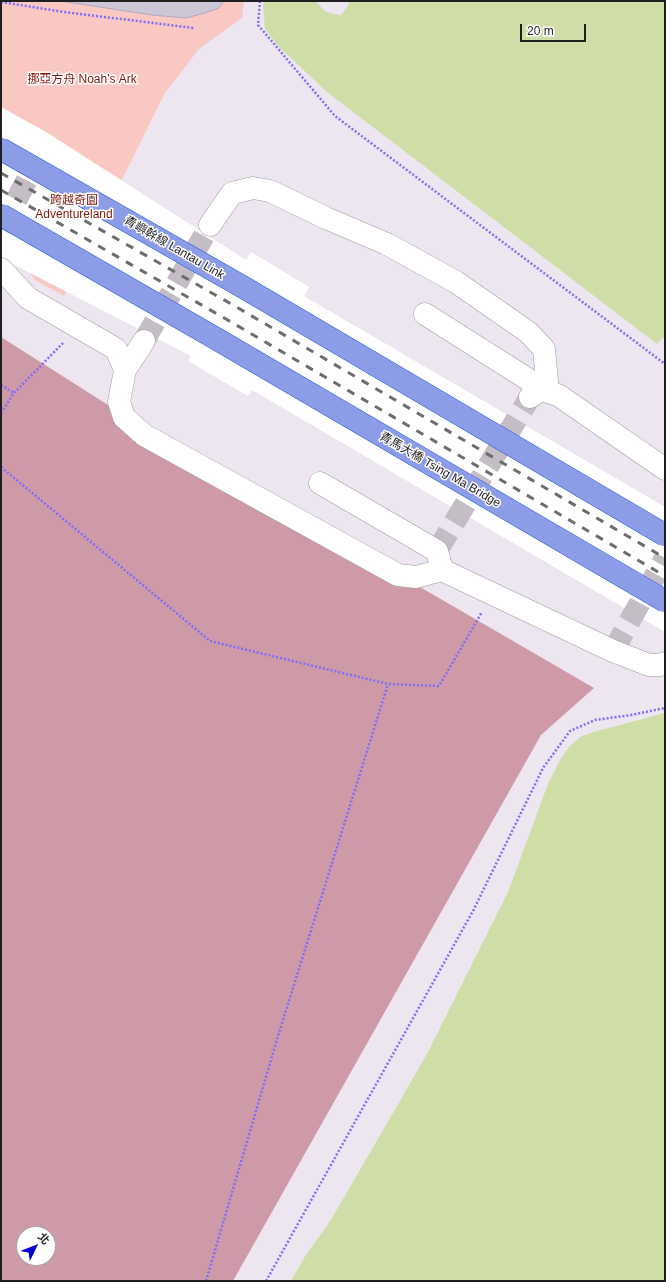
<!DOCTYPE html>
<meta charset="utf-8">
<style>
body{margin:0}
#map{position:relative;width:666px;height:1282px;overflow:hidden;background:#ede5f0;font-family:Arial,"Noto Sans TC",sans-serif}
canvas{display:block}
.frame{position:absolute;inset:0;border:2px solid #1f1f1f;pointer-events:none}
.north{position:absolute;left:16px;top:1226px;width:40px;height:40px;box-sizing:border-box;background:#fff;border:1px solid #a5a5a5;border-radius:50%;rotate:47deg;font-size:11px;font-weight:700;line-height:16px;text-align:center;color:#1f1f1f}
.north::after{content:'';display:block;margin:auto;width:14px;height:18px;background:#0500ce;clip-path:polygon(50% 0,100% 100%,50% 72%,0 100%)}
.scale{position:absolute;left:520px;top:24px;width:66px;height:18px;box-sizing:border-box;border:2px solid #1f1f1f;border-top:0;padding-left:5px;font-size:12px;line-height:14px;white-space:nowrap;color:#1f1f1f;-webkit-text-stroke:3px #fff;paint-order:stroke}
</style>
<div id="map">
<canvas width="666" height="1282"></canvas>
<div class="frame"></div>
<div class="north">北</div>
<div class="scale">20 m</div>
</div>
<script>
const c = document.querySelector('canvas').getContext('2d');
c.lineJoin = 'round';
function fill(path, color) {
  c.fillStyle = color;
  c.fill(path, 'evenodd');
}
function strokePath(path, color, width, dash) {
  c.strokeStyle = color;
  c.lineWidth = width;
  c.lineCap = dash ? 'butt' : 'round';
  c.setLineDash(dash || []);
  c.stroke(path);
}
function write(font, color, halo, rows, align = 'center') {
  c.font = font + ' Arial,"Noto Sans TC",sans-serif';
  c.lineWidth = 3;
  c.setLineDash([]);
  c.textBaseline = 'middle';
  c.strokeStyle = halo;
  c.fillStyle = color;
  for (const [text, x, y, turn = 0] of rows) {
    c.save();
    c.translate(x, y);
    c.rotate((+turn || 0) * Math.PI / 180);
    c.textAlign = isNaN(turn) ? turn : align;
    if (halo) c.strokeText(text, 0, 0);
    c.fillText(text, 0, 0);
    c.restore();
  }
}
const forest = new Path2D(`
 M1,337l126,80 467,271 -53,47 -308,546h-232zM24,1234h24v24h-24z`);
const park = new Path2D(`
 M1,1h243l-2,17 -43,31 -34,44 -101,203 -29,-16 -7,-10 -27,-85z`);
const water = new Path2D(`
 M264,1h52c9,12 11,12 25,14l7,-9 1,-5h316v335l-8,8 -330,-252 -49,-46 -13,-17 -2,-22z
 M665,713v568h-374l13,-23 27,-38 96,-166 81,-162 40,-108 12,-24 10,-14 12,-10 12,-4z`);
const pier = new Path2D(`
 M1,107l45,25 200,128 5,-8 58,35 -5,9 361,211v125l-413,-242 -4,6 -60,-35 3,-5 -190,-98z`);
const building = new Path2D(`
 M61,1h163l-5,7 -14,5 -19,5 -34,-3z`);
const minorTunnel = new Path2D(`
 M1,229l37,-70
 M144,341l66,-116
 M437,551l93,-154
 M613,651l52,-93`);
const path = new Path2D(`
 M260,1l-2,24 77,91 330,248
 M1,2l63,10 130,16
 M1,385l13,8
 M1,413l13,-20 49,-50
 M1,467l209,174 178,43 51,2 43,-74
 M206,1281l72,-245 110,-352
 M266,1281l207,-370 70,-143 27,-37 25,-11 36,-5 34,-7`);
const minor = new Path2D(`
 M210,225l22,-32 21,-5 17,3 56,27 61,26 69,38 72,50 16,17 4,43
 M1,269l27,29 88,51 9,21
 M425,314l123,78
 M144,341l-19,29 -6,32 5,15 20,18 254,140 18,2 26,-7 171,81 36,14h11l5,-2
 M530,397l11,-7 17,5 107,74
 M320,483l117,68 5,19`);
const rail = new Path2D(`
 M1,173l232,132 432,253
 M1,190l225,129 439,257`);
const highwayBridge = new Path2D(`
 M1,149l242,138 422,248
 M1,215l214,123 450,263`);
const parkNames = [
 ["挪亞方舟 Noah's Ark",82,80],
 ["跨越奇園",74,201],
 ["Adventureland",74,215]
];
const streetNames = [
 ["青嶼幹線 Lantau Link",174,248,30],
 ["青馬大橋 Tsing Ma Bridge",440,470,30]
];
fill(forest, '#cf9aa8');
fill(park, '#fac8c3');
fill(water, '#cfdda6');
fill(pier, '#fff');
fill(building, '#cdc6d7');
strokePath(building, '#b4a8c2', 1);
strokePath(minorTunnel, '#c4bdc6', 22, [22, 11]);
strokePath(minor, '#9c9c9c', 23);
strokePath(path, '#7e6cfa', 2.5, [2, 2]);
strokePath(minor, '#fff', 22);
strokePath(rail, '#6d6d6d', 3, [8, 8]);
strokePath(highwayBridge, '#255fdb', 23, []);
strokePath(highwayBridge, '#8d9ce7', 22);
write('12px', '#7f180b', '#fff', parkNames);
write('12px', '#1f1f1f', '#fff', streetNames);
</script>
